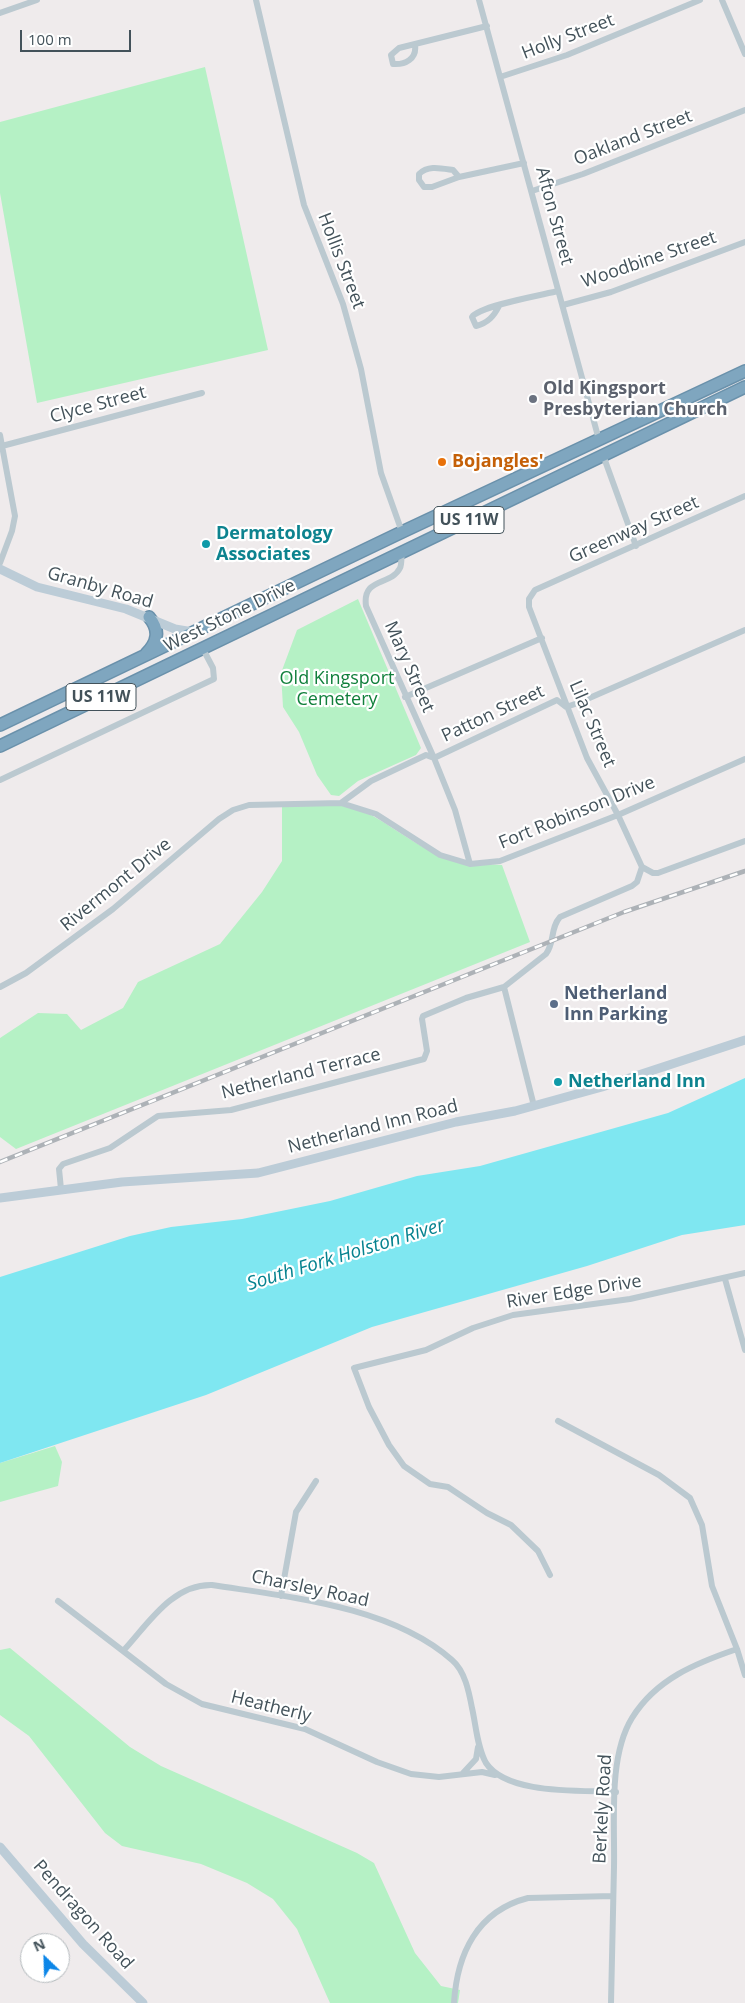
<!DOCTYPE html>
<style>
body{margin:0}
#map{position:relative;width:745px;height:2003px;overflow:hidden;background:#efebec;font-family:"Open Sans",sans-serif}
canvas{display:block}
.north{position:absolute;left:20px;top:1933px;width:50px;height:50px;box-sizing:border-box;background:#fff;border:1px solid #b4babd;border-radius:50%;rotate:336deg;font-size:14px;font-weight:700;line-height:20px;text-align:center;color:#43525a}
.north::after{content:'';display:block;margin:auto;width:18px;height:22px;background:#0c86e8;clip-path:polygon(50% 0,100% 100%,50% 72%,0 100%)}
.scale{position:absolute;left:20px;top:30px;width:111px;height:22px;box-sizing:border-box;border:2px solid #43525a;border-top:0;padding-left:6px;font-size:15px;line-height:18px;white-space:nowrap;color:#43525a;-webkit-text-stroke:4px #fff;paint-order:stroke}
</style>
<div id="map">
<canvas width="745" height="2003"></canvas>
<div class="north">N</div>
<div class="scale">100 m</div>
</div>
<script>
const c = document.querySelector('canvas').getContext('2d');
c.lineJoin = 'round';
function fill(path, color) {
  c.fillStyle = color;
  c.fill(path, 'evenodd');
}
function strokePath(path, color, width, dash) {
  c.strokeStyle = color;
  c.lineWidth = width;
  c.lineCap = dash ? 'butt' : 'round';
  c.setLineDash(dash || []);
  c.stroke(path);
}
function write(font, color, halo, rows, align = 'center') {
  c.font = font + ' "Open Sans",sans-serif';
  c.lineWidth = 4.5;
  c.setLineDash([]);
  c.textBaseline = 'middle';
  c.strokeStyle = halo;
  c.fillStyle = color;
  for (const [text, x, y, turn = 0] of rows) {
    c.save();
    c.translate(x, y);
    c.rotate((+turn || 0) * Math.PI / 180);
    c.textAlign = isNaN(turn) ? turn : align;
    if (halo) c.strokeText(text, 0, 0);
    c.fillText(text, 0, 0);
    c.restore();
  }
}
const green = new Path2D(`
 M205,67l63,283 -231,53 -37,-210v-71z
 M358,599l63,149 -5,7 -58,26 -19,15 -8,-1 -14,-20 -18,-43 -16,-25 -2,-34 16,-43z
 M341,803c37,9 64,38 99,52 21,8 40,9 62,10l28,77 -514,207 -16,-12v-99l38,-25 29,1 14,16 42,-22 15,-26 82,-38 42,-52 20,-31v-57z
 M55,1446l7,16 -4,24 -58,16v-39z
 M10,1648l120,99 31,19 196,87 17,10 41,90 26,33 19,4 -2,13h-128l-33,-74 -24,-30 -26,-16 -46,-19 -79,-18 -17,-13 -76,-97 -29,-21v-65z`);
const water = new Path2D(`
 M745,1078v147l-63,10 -95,31 -215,61 -166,68 -206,68v-186l130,-41 41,-9 71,-8 88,-18 87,-25 63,-10 188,-53z`);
const street = new Path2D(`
 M256,0l48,205 39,99 18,65 20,104 21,59
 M479,0l120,440
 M722,0l23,54
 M0,13l37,-13
 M415,45c2,14 -10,20 -22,19l-2,-9 8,-7 88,-22
 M500,77l67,-22 133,-55
 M459,177l-27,10h-8l-5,-7v-6c9,-9 21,-6 34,-4l6,7 65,-14
 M532,191l51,-17 162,-64
 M563,305l48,-13 134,-50
 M499,306c-5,10 -11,17 -23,20l-4,-9c7,-11 70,-22 86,-26
 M0,435l15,81 -3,15 -12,32
 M2,446l200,-53
 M603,455l33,91
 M402,552c-1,5 0,12 -2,16 -9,18 -38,9 -34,38l68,152 21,52 15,54
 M405,697l137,-59
 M0,780l214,-101 -1,-11 -10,-19
 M341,803l30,-22 55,-26 8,3 123,-58 9,7 12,-4 167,-73
 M642,867l-24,-52 -31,-57 -58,-151v-8l6,-9 210,-94
 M0,987l26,-14 87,-64 106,-90 14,-9 16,-5 92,-2 35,11 64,41 30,9 30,-3 118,-46 127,-56
 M534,1106l-30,-119 42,-33c9,-12 4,-26 14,-37l72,-31 5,-4 5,-15 11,6h5l87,-32
 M61,1189l-2,-20 4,-5 47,-16 48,-32 73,-6 193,-51 3,-8 -5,-32 1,-3 43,-18 38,-11
 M725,1279l20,71
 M558,1421l101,54 31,23 12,27 10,61 25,63 8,26
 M550,1575l-12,-24 -27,-26 -24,-12 -39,-26 -18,-3 -26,-18 -15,-21 -20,-38 -15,-39 72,-18 47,-22 40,-13 117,-16 115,-26
 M281,1596l15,-84 20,-31
 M58,1601l108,83 36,20 103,25 72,33 34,12 28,3 43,-5 13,3
 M124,1650c24,-26 48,-66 88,-65 77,12 179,21 240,75 13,11 17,32 20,48 4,17 5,39 14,55 21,32 95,27 130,29
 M463,1773l13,-14 2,-12
 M454,2003c3,-49 23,-92 74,-105l85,-2
 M611,2003c1,-45 2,-91 3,-136 1,-45 -6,-110 18,-149 24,-39 64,-55 105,-69`);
const secondary = new Path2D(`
 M0,569l37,18 89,22 49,20 18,3
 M0,1198l122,-16 136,-9 198,-51 59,-11 87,-24 143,-47
 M0,1847l83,97 60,59`);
const highway = new Path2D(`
 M146,654c12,-12 14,-24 3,-37
 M0,725l402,-193 343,-161
 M0,746l745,-359`);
const rail = new Path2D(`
 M0,1162l624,-250 121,-41`);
const markers = [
 [533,399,5,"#6b7280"],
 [442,462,5,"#e8710a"],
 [206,544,5,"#0f9aa8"],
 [554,1004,5,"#5c6f8a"],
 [558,1082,5,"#0f9aa8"]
];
const shields = [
 [469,520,70],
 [101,697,70]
];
const shieldNames = [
 ["US 11W",469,520],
 ["US 11W",101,697]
];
const streetNames = [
 ["Holly Street",568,37,-21],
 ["Oakland Street",633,138,-21],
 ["Afton Street",554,216,75],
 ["Woodbine Street",649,260,-19],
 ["Hollis Street",341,261,69],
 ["Clyce Street",98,405,-15],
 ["Greenway Street",634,530,-24],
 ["Granby Road",100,588,16],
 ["West Stone Drive",230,616,-26],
 ["Mary Street",409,667,66],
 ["Patton Street",493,714,-25],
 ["Lilac Street",592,724,67],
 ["Fort Robinson Drive",577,813,-22],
 ["Rivermont Drive",116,885,-39],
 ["Netherland Terrace",301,1074,-14],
 ["Netherland Inn Road",373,1127,-14],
 ["River Edge Drive",574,1292,-9],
 ["Charsley Road",310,1589,12],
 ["Heatherly",271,1707,14],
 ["Berkely Road",603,1809,-87],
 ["Pendragon Road",83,1915,48]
];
const worshipNames = [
 ["Old Kingsport",543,389],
 ["Presbyterian Church",543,410]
];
const foodNames = [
 ["Bojangles'",452,462]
];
const cultureNames = [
 ["Dermatology",216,534],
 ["Associates",216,555],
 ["Netherland Inn",568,1082]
];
const parkNames = [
 ["Old Kingsport",337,679],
 ["Cemetery",337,700]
];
const serviceNames = [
 ["Netherland",564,994],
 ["Inn Parking",564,1015]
];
const waterNames = [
 ["South Fork Holston River",346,1255,-17]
];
fill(green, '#b5f1c5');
fill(water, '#7fe7f1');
strokePath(highway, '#6a91ab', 14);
strokePath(street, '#bbc9d0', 6);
strokePath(secondary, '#bcccd7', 9);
strokePath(highway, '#7fa6bf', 11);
strokePath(rail, '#adb2b7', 4.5);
strokePath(rail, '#fff', 2.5, [8]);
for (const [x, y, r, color] of markers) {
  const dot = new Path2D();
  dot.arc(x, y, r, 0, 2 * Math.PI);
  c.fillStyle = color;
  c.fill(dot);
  strokePath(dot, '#fff', 2);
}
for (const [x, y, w] of shields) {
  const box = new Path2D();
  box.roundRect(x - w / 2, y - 13.5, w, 27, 4);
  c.fillStyle = '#fff';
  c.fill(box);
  strokePath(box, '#43525a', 1);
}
write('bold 16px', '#43525a', null, shieldNames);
write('18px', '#43525a', '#fff', streetNames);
write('bold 18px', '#5b616d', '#fff', worshipNames, 'left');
write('bold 18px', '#c56008', '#fff', foodNames, 'left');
write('bold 18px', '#0d838f', '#fff', cultureNames, 'left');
write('18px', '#107f3b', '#fff', parkNames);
write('bold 18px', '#4e5e75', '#fff', serviceNames, 'left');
write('italic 19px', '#05828f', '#fff', waterNames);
</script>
